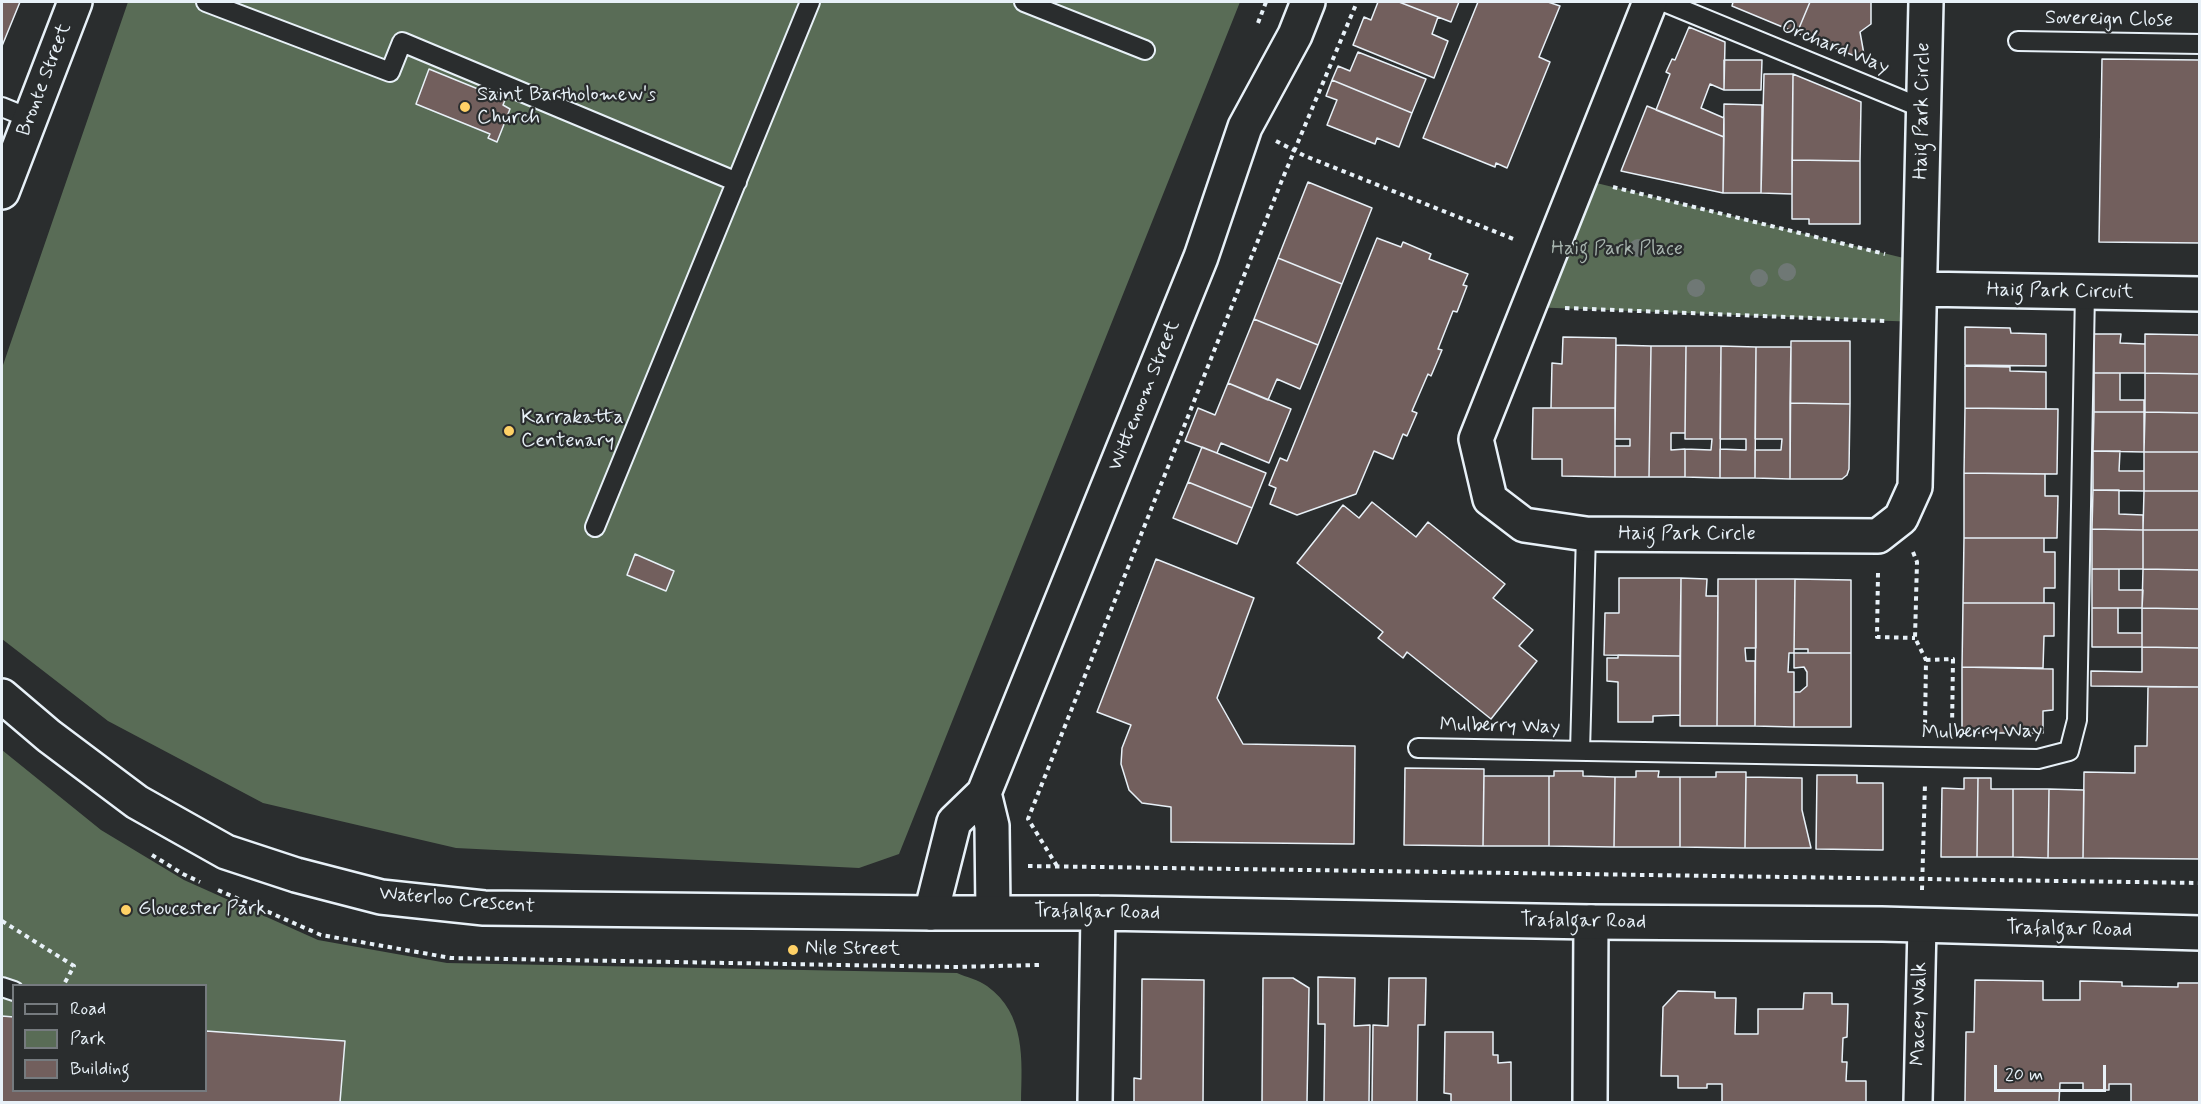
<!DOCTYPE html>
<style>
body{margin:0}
#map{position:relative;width:2201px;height:1104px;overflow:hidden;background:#2a2d2e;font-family:Mynerve,sans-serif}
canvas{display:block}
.frame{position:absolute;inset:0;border:3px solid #e8f1f8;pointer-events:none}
.legend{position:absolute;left:12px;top:984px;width:195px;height:108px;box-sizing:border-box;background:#2a2d2e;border:2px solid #767b7f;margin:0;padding:8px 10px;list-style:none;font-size:18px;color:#e8f1f8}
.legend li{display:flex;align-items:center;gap:12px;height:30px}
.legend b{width:30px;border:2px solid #767b7f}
.scale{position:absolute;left:1994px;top:1065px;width:112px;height:27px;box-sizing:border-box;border:3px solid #e8f1f8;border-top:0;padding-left:8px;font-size:18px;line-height:21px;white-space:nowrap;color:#e8f1f8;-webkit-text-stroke:4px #2a2d2e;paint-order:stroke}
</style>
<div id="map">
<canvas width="2201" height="1104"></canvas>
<div class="frame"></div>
<ul class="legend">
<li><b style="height:8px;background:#2a2d2e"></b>Road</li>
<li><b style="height:16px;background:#596c56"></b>Park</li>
<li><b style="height:16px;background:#725f5d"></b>Building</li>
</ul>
<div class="scale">20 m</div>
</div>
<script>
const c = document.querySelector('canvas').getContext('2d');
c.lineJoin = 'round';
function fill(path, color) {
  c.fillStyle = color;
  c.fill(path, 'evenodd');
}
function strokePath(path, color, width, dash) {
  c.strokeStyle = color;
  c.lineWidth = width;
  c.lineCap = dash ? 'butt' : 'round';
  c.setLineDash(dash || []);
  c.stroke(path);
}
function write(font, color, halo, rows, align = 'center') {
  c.font = font + ' Mynerve,sans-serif';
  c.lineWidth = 4.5;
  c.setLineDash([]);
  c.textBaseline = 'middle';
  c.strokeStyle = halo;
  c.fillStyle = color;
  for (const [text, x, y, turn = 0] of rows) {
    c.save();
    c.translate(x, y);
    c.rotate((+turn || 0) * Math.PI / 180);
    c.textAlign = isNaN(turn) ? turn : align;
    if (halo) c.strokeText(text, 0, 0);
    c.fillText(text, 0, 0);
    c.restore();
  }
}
const green = new Path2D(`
 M128,2h1112l-341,852 -40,14 -403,-20 -193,-45 -155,-82 -106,-82v-271z
 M1580,179l340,83 -2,60 -389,-15z
 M2,750l99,80 83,50 134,60 129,23 510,10c9,4 22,7 30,13 39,28 35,74 34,116h-1019zM14,986h192v104h-192z`);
const building = new Path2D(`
 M2,2h18l-18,44z
 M1378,2h21l39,15 -6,17 16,7 -14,37 -81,-33 11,-28 7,3z
 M1399,2h60l-8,20z
 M1478,2h70l12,4 -21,51 11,5 -43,106 -11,-5 -1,4 -72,-29z
 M1733,2h77l-13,31 -65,-27z
 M1810,2h61v22l-11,8 5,28 -68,-27z
 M1689,27l36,15 -1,48 -14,-6 -9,24 23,10v19l-68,-27 14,-36 -4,-2 6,-13 3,1z
 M1358,52l68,27 -14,34 -80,-33 6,-14 12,5z
 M2102,59l98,1v183l-101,-1z
 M1724,60h38l-1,30h-37z
 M429,69l76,31 -2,5 7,4 -13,33 -9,-4 2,-4 -74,-30z
 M1764,74h29l-1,120 -31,-1z
 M1793,74l68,28 -1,59 -68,-1z
 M1332,80l80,33 -13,34 -22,-9 -2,6 -48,-19 10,-25 -11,-4z
 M1724,104l38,1 -1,88h-38z
 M1647,106l77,31 -1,56 -102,-22z
 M1792,160l68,1v63h-51v-5h-17z
 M1308,182l64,26 -30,76 -64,-26z
 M1377,238l24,9 2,-5 28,12 -2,5 39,15 -5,11 4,1 -10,26 -4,-1 -15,38 4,1 -11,26 -3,-2 -16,37 5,2 -10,23 -4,-2 -10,25 -19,-8 -18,43 -59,21 -27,-11 6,-16 -7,-3 11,-27 7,3z
 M1278,258l64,26 -24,61 -64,-26z
 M1254,319l64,26 -18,44 -23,-10 -9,21 -40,-17z
 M1965,327l45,1 1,5 35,1v32l-81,-1z
 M2094,334h27l-1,9 25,1v29h-51z
 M2145,334l55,1v39l-55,-1z
 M1563,337l53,1 -1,70h-64l1,-45 10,1z
 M1791,341h59v63l-60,-1z
 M1616,345l35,1 -2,131h-34v-31h15v-7h-15z
 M1651,346h35l-1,87h-14v17l14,-1v28h-36z
 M1686,346h35l-1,132 -35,-1v-28l26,1 1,-11h-27z
 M1721,346l35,1 -1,131h-35v-29l26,1v-11h-26z
 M1756,347h35l-1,132 -35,-1v-28h26l1,-11h-27z
 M1965,366l45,1v4l36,1v37l-81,-1z
 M2094,373h26v27h24v12h-50z
 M2145,373l55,1v39l-55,-1z
 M1228,383l63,26 -22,54 -48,-20 -4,10 -32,-12 13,-33 17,7z
 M1790,403l60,1 -1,65 -2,6 -5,4h-52z
 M1533,408h82v69l-53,-1v-17h-30z
 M1965,408l93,1 -1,65 -93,-1z
 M2094,412h50v40l-51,-1z
 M2145,412l55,1v39h-56z
 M1202,447l64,26 -14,35 -64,-26z
 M2093,451h27l-1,20h25v20l-51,-1z
 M2144,452h56v39h-56z
 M1964,473l81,1v22h13l-1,42h-93z
 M1188,482l64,26 -15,36 -64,-26z
 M2093,490h26v24l24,1v15l-51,-1z
 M2144,491h56v39h-57z
 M1372,502l44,35 12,-15 77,62 -12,14 40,32 -14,16 18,15 -46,58 -84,-67 -4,6 -25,-20 5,-6 -86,-69 46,-58 16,13z
 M2092,529l51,1v39h-51z
 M2143,530h57v40l-57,-1z
 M1964,538h80v14h11v36h-11v15h-81z
 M635,554l39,17 -8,20 -39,-16z
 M1156,559l98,39 -37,100 26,46 112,2 -1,98 -183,-2v-35l-29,-4 -13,-13 -8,-26 1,-16 9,-23 -34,-13z
 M2092,569h27v21h24l-1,18h-50z
 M2143,569l57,1v39l-58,-1z
 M1619,578h62l-1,78 -76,-1 1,-42h14z
 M1681,578l26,1 -1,17h12l-1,130h-37z
 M1718,579h38v69h-11l1,13h9v65h-38z
 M1756,579h39l-1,74h-5l-1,19h6v55l-39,-1z
 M1795,579l56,1v73h-43v-4h-14z
 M1963,603h91v33h-10l-1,32 -81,-1z
 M2092,608h26v25h24v14h-50z
 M2142,608l58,1v39l-58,-1z
 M2142,647l58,1v39l-109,-1v-15l51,1z
 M1794,653h57v74h-57v-35h6l7,-6v-14l-3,-5 -10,1z
 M1618,655l62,1v59l-27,1v6h-35v-40l-11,-1v-23h11z
 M1962,667l91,2v41l-10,1v22h-81z
 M2148,687h52v172l-117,-1 1,-86 51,1v-27h12z
 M1405,768l79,1 -1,77 -79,-1z
 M1554,771h29v5l32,1 -1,70 -65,-1v-70h5z
 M1636,771h23l-1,6h22v70h-66l1,-70h21z
 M1716,772h30l-1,76 -65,-1v-70h36z
 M1817,775h40v8h26v67l-67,-1z
 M1484,776h65v70h-66z
 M1746,777l56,1v32l9,38h-66z
 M1964,778h14l-1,79h-36l1,-69 22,1z
 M1978,778h13v11h22v68h-36z
 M2013,789h36l-1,69 -35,-1z
 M2049,789l35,1 -1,68h-35z
 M1318,977l37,1 -1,48 16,-1 -1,77h-45l1,-78h-7z
 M1263,978h30l16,10 -2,114h-45z
 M1389,978h37l-1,47h-7l-1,77h-45l1,-77 15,1z
 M1142,979l62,1 -1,122h-69v-24l7,1z
 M1975,980l68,1v19h37v-19l42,1v4l56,1v-4h22v119h-69v-18h-22v6h-26v-7h-23l-1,19h-94l1,-70h8z
 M1678,991l37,1v6h21l-1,36h23v-25h45l1,-16h28v11h16l-1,33 -4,1 -1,24h5l-1,19h20v21h-144v-18h-15v4h-29v-12h-17l2,-69z
 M2,1016l12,1v73h192v-59l139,10 -5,61h-338z
 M1445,1032h48v23h5v8l13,-1v40h-60v-8l-7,-1z`);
const path = new Path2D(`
 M1258,23l8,-21
 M1276,141l29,15 211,84
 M1613,187l272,67
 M1565,308l320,13
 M1913,552l4,10 -2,76 11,22 -1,68
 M1878,573l-1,64 38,1
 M1926,660l27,-1 -1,71
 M152,855l31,19 17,8
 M1028,866l1172,17
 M1057,866l-29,-47 254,-639 75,-178
 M218,890l103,45 130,23 503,9 85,-2
 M1922,890l3,-107
 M2,921l72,45 -11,20`);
const service = new Path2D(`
 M206,2l184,70 12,-30 335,140
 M1024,2l121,48
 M1664,2l258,106
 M2018,41l182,3
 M2,107l27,11
 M595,527l215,-525
 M1418,748l620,11 31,-8 8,-31 8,-428
 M1580,751l6,-217
 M2,987l12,4`);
const pedestrian = new Path2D(`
 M1918,1102l4,-176`);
const minor = new Path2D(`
 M1650,2l-174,437 14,60 34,26 62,9 292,2 23,-18 14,-31 11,-485
 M2,192l73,-190
 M1920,289l280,5
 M984,793l8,33 1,85
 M931,913l23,-91 30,-29 217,-536 44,-130 50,-92 13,-33
 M1590,1102l1,-180`);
const tertiary = new Path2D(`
 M2,696l47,40 88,66 89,50 70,23 85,22 103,11 447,5h167l493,9 291,2 318,9
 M1095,1102l3,-189`);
const trees = [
 [1638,248],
 [1787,272],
 [1759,278],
 [1696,288]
];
const markers = [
 [465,107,6,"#ffd166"],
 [509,431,6,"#ffd166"],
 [126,910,6,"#ffd166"],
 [793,950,6,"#ffd166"]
];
const streetNames = [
 ["Sovereign Close",2109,20,1],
 ["Orchard Way",1835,48,22],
 ["Bronte Street",45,80,-69],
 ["Haig Park Circle",1923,111,-89],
 ["Haig Park Circuit",2060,292,1],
 ["Wittenoom Street",1145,396,-68],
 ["Haig Park Circle",1687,535],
 ["Mulberry Way",1500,727,1],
 ["Mulberry Way",1982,733,-1],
 ["Waterloo Crescent",457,901,5],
 ["Trafalgar Road",1097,913,1],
 ["Trafalgar Road",1583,922,1],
 ["Trafalgar Road",2069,930,1],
 ["Macey Walk",1920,1014,-89]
];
const poiNames = [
 ["Saint Bartholomew's",477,96],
 ["Church",477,119],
 ["Karrakatta",521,419],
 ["Centenary",521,442],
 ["Gloucester Park",138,910],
 ["Nile Street",805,950]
];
const parkNames = [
 ["Haig Park Place",1617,250]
];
fill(green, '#596c56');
fill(building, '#725f5d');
strokePath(building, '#e8f1f8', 1.5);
strokePath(service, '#e8f1f8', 22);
strokePath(pedestrian, '#e8f1f8', 32);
strokePath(minor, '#e8f1f8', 38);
strokePath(tertiary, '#e8f1f8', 38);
strokePath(path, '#e8f1f8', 4, [4.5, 4.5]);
strokePath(service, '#2a2d2e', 18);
strokePath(pedestrian, '#2a2d2e', 27);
strokePath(minor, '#2a2d2e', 33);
strokePath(tertiary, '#2a2d2e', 33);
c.fillStyle = '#6f7875';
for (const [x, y] of trees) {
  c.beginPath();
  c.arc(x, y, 9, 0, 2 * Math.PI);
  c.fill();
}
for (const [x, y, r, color] of markers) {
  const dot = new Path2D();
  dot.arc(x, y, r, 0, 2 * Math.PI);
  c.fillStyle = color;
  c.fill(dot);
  strokePath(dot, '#2a2d2e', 2);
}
write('20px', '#e8f1f8', '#2a2d2e', streetNames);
write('20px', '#e8f1f8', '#2a2d2e', poiNames, 'left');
write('20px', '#a8b5af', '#2a2d2e', parkNames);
</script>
